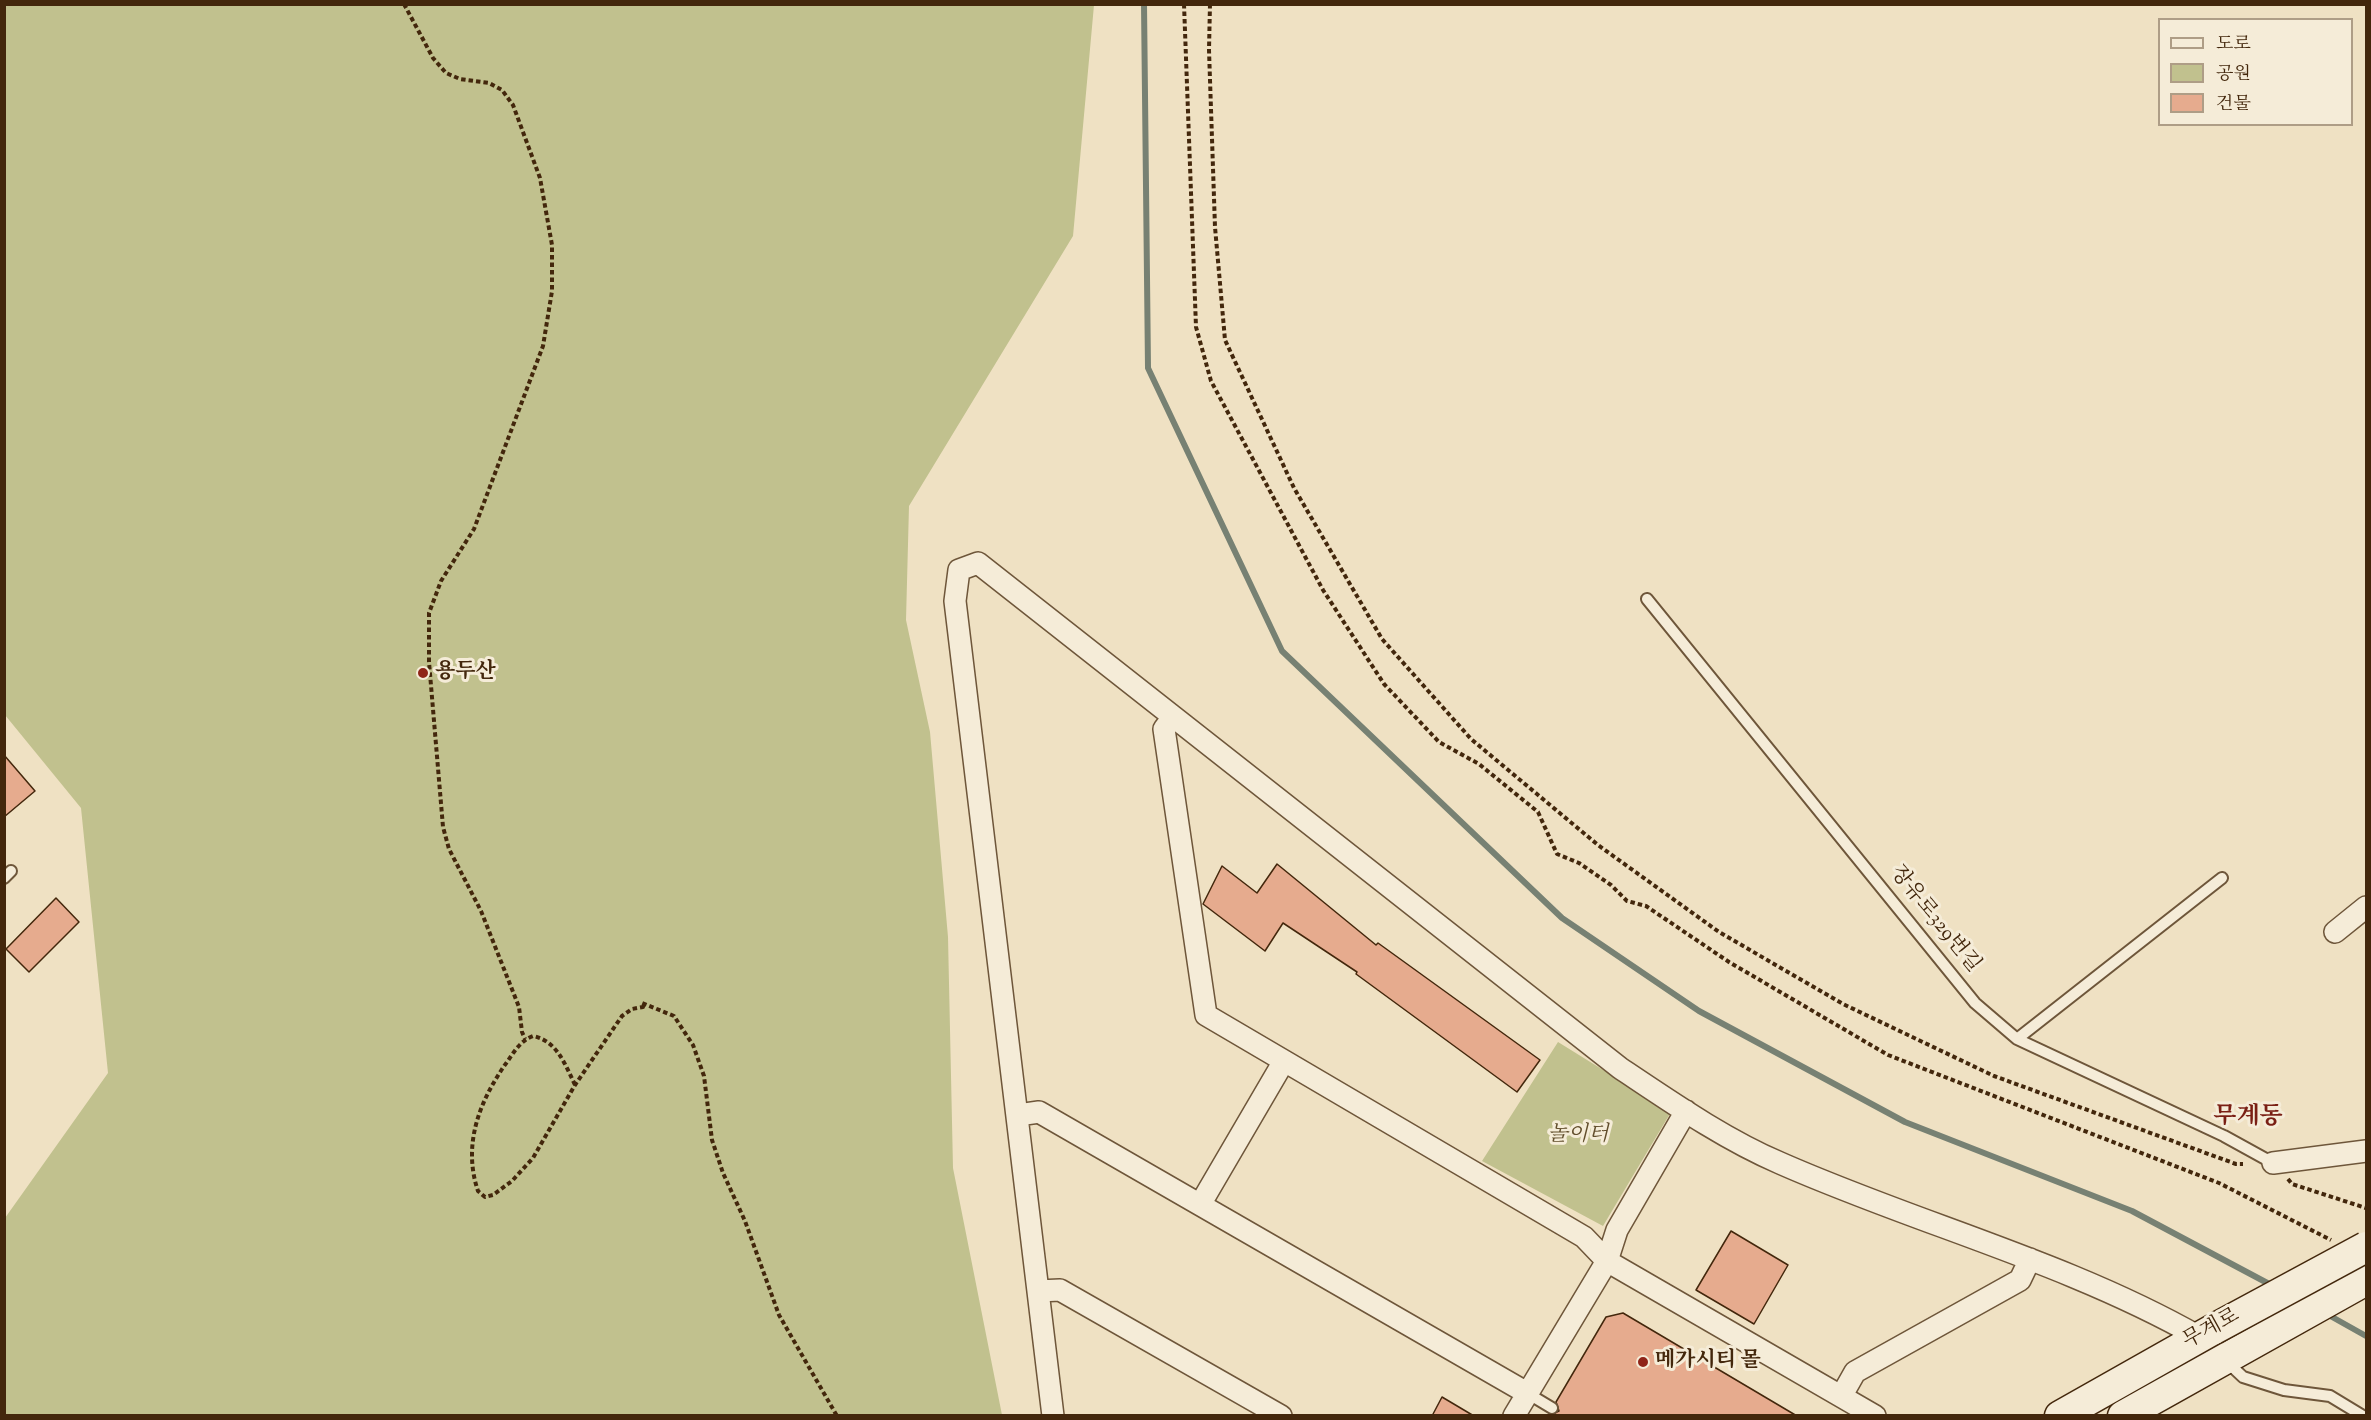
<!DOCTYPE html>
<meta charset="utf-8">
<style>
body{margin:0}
#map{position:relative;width:2371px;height:1420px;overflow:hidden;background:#efe1c3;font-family:"Sorts Mill Goudy","Noto Serif KR",serif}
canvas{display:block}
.frame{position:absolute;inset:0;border:6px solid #43270c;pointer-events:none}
.legend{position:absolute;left:2158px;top:18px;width:195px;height:108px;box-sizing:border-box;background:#f5ecd8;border:2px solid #ae9d86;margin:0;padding:8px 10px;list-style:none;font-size:18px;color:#43270c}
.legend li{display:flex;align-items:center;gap:12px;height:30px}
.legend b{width:30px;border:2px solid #ae9d86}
</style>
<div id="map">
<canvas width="2371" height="1420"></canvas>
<div class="frame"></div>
<ul class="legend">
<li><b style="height:8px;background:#f5ecd8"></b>도로</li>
<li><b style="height:16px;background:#c1c18e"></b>공원</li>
<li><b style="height:16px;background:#e6ab8e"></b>건물</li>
</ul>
</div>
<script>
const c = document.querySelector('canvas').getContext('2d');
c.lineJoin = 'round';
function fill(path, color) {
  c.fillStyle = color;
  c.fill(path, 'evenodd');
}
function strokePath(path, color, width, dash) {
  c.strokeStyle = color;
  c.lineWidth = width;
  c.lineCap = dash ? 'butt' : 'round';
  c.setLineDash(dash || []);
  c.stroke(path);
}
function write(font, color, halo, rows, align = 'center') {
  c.font = font + ' "Sorts Mill Goudy","Noto Serif KR",serif';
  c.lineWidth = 6;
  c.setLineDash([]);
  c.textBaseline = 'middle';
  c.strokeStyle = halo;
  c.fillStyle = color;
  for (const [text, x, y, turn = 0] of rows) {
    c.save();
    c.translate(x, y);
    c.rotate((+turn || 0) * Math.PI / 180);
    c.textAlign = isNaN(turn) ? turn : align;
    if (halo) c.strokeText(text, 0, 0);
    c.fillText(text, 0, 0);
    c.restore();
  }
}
const green = new Path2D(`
 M5,4l1089,1 -21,231 -164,270 -3,114 24,112 18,205 5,231 49,247h-997v-197l103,-145 -27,-265 -76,-93z
 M1558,1042l113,70 -68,114 -121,-65z`);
const stream = new Path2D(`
 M1144,4l4,364 134,283 280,267 137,93 206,111 227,89 141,75
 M2325,1313l41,23`);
const building = new Path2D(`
 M4,755l31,36 -31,26z
 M1277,864l99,81 2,-2 162,117 -23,32 -161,-118 1,-2 -74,-49 -18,28 -62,-47 19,-38 35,27z
 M56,898l23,24 -50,50 -23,-23z
 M1731,1231l57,34 -34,59 -58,-34z
 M1623,1313l174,103h-249l11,-5 -3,-9 50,-85z
 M1442,1397l32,19h-42z`);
const path = new Path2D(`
 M404,4l29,54 13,15 14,6 29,4 13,7 11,15 27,73 12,67v46l-9,55 -69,183 -33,52 -12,32v49l14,165 6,22 32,62 38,96 3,25 3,7
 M1184,4l12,323 15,54 112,209 61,94 55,58 40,22 59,48 19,42 22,9 32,22 16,16 19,5 83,56 159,93 331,128 112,57
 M1210,4l-1,46 6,177 10,113 69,148 88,151 89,100 127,106 121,87 124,72 151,72 242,88h7
 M575,1085c-10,-21 -18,-44 -42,-49 -13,5 -19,16 -26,26 -27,38 -45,82 -29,129l7,6 8,-2 19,-14 21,-23 42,-73 47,-69 10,-7 11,-2 -1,-4 32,13 19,29 11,31 8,64 11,33 22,48 34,94 58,101
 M2288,1179l4,5 74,24`);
const lane = new Path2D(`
 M1647,599l328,404 42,36 207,97 49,27
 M4,878l7,-7
 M2017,1039l205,-161
 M2225,1360l18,17 41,13 46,6 33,20
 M1527,1393l25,15`);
const street = new Path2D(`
 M1173,717l-9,12 42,286 378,222 23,24 268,155
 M2335,932l31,-25
 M1018,1115l21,-3 488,281
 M2273,1163l93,-12
 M1201,1203l83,-142
 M1038,1291l22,-1 221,126
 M1842,1395l13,-23 165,-92 10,-21
 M1053,1416l-98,-815 4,-31 19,-7 642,505c51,34 104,71 160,95 138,61 287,99 419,174
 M1514,1416l93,-155 10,-31 69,-119`);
const secondary = new Path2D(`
 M2060,1416l154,-87
 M2123,1416l243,-136`);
const secondaryBridge = new Path2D(`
 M2214,1329l152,-82`);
const markers = [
 [423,673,6,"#8f2418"],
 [1643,1362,6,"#8f2418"]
];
const poiNames = [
 ["용두산",435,673],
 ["메가시티 몰",1655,1362]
];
const streetNames = [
 ["장유로329번길",1934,920,51],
 ["무계로",2212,1330,-29]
];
const parkNames = [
 ["놀이터",1578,1136]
];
const quarterNames = [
 ["무계동",2248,1119]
];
fill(green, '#c1c18e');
strokePath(stream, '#778173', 6);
fill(building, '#e6ab8e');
strokePath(building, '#43270c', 1.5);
strokePath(lane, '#6e563a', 14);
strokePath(street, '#6e563a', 24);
strokePath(secondary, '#43270c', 33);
strokePath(path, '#43270c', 4, [4.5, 3]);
strokePath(lane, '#f5ecd8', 10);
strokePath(street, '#f5ecd8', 21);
strokePath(secondary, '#f5ecd8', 30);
strokePath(secondaryBridge, '#43270c', 33, []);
strokePath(secondaryBridge, '#f5ecd8', 30);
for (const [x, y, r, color] of markers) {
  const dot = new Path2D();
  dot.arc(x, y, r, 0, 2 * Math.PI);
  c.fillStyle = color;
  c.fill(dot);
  strokePath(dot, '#f5ecd8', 2);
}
write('bold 21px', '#43270c', '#f5ecd8', poiNames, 'left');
write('21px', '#43270c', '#f5ecd8', streetNames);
write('italic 21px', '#624e2c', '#f5ecd8', parkNames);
write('bold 24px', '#7a1f14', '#f5ecd8', quarterNames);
</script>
